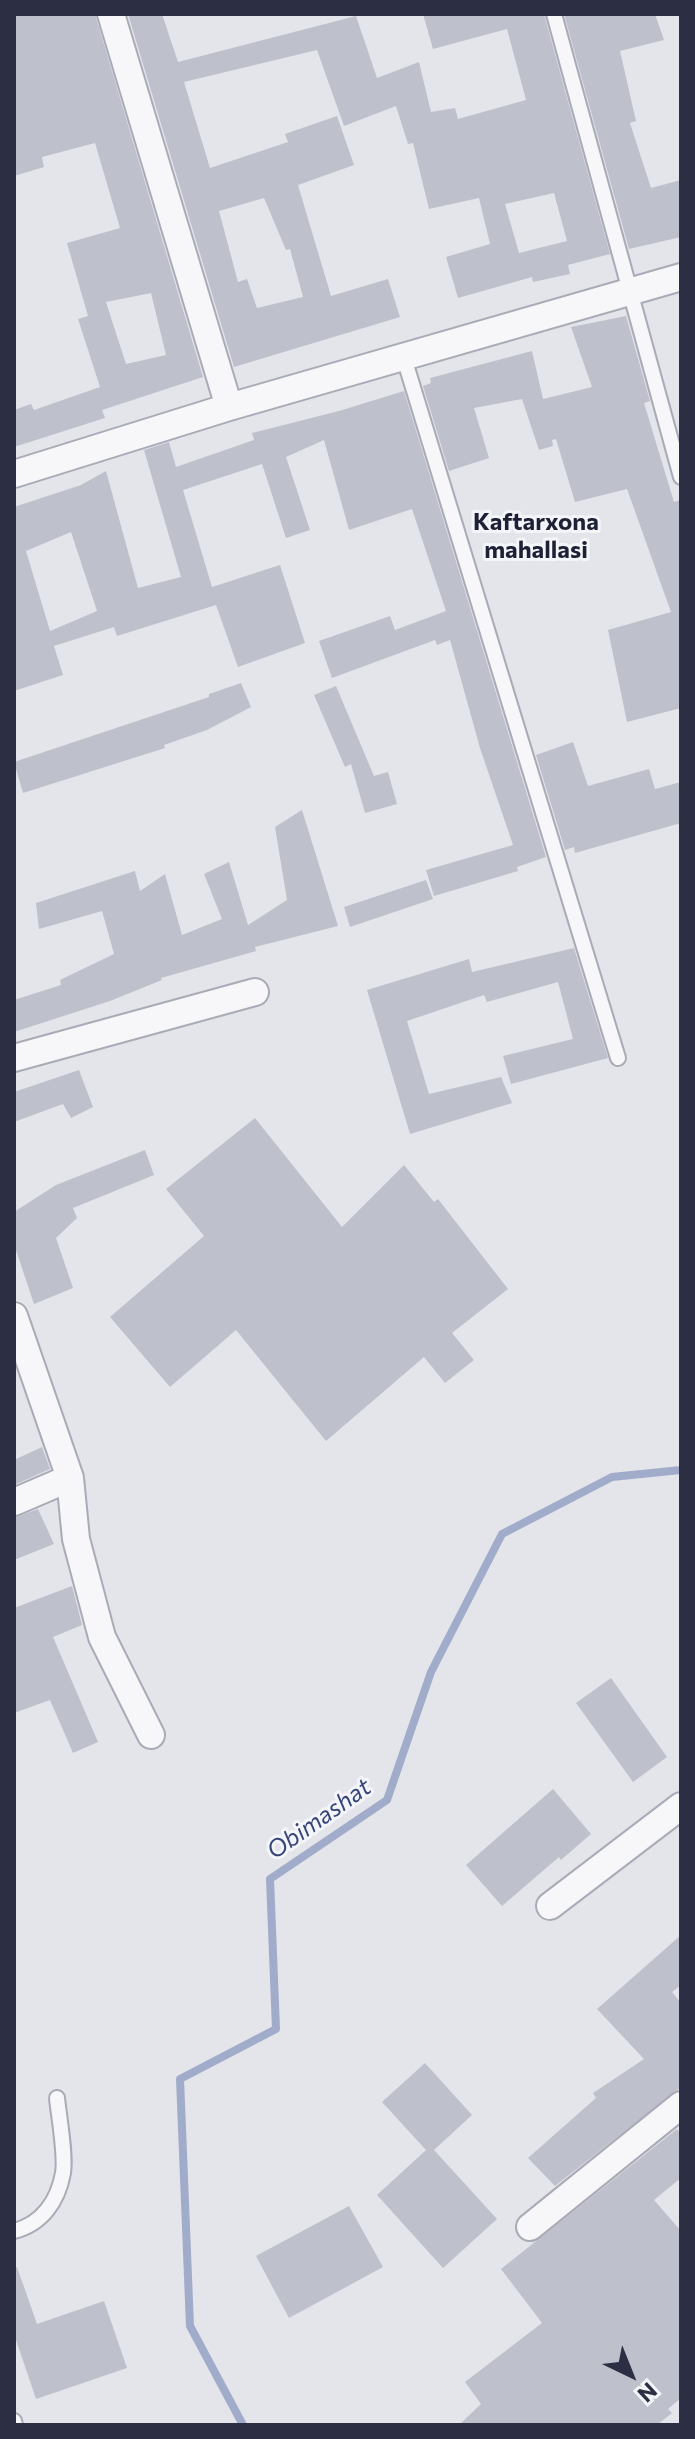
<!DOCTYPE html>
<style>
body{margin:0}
#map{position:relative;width:695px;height:2439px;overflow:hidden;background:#e4e5eb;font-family:Commissioner,sans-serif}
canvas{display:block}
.frame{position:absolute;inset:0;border:16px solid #2c2f44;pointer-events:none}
.north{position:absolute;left:591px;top:2335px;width:80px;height:80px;-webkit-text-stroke:6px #f4f5f9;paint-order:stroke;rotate:137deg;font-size:22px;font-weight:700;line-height:32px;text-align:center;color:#2c2f44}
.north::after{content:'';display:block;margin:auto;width:28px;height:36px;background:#2c2f44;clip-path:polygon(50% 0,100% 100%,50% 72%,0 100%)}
</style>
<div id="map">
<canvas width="695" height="2439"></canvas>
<div class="frame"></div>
<div class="north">N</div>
</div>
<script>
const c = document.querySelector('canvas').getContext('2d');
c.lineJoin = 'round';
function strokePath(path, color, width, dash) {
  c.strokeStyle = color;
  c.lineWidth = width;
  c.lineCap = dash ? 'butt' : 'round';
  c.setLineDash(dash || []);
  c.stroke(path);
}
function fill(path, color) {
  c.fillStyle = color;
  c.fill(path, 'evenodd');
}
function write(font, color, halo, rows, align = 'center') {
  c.font = font + ' Commissioner,sans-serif';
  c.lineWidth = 6;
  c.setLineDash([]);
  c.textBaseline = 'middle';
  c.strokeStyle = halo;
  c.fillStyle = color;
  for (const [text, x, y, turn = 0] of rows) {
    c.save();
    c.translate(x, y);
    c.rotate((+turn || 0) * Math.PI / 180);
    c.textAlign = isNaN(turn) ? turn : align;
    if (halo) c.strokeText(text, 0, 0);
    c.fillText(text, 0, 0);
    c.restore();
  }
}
const stream = new Path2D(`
 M243,2425l-53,-99 -10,-247 96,-50 -6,-150 117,-79 44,-128 71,-138 110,-57 69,-7`);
const building = new Path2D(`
 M14,14h81l108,363 -101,33 3,8 -91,29v-37l17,-6 3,6 66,-23 -22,-68 10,-3 -21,-73 53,-15 -25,-85 -53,14 2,10 -30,9zM151,293l15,62 -40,9 -20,-62z
 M128,14h34l16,48 178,-46 21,62 42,-16 12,50 24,-4 3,11 68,-19 -19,-71 -74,20 -10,-35h121l66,240 -42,11 2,9 -37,8 -1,-5 -74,21 -12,-41 44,-13 -11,-46 -50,11 -16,-66 -5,1 -12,-38 -52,20 -27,-76 -133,32 26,86 78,-26 -3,-8 52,-18 17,49 -56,20 33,111 57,-17 12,38 -166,50zM554,193l13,48 -48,12 -14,-49zM264,198l22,52 4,-1 13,48 -46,11 -10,-29 -9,3 -19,-71z
 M564,14h91l9,26 -44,11 16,70 -6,2 21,65 30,-8v57l-52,12z
 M626,316l24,85 -6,2 30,99 7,-2v208l-54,14 -19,-92 63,-18 -44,-123 -52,13 -19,-63 -4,1 1,6 -14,4 -17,-51 -48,9 15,50 -40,13 -26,-85 8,-3 -1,-5 102,-27 11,48 49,-12 -21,-60z
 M404,391l142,466 -29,10 1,4 -84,25 -8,-26 87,-25 -33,-97 -30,-108 -13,5 -2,-5 -103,38 -13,-37 71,-25 5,14 51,-19 -34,-102 -63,21 -25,-90 -38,17 24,73 -24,8 -24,-74 -79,26 29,97 68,-22 25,78 -67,24 -22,-62 -99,31 -3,-9 -60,19 9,29 -49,16v-184l67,-22 25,-14 32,117 43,-11 -37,-127 25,-8 7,25 78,-27 -2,-7 87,-22zM71,532l26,79 -47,20 -24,-80z
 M241,683l10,24 -44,23 -43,15 1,3 -142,45 -9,-31 195,-65v-3z
 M336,686l38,90 14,-4 9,32 -32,9 -14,-49 -6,3 -31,-72z
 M573,742l15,44 61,-17 6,20 26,-7v41l-106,30 -1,-6 -9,3 -29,-95z
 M302,810l36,116 -83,21 1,4 -95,27 1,2 -52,21 -96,31v-32l47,-15 -1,-5 54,-26 -12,-43 -63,18 -3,-26 99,-32 5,20 25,-17 17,61 40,-16 -18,-45 25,-12 19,63 39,-25 -12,-73z
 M426,880l7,19 -83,28 -6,-20z
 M574,948l34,110 -97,26 -8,-28 70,-17 -15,-57 -71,20 -3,-7 -77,26 22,73 72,-17 11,26 -102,31 -43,-144 102,-31 3,13z
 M79,1070l14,37 -22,11 -8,-14 -49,18v-30z
 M255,1118l87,109 62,-62 30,37 4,-3 70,90 -56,44 22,27 -29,23 -21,-26 -98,84 -90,-111 -66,57 -60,-70 94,-81 -38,-47z
 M145,1150l9,25 -81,33 4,10 -21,20 17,50 -39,16 -20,-60v-32l42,-27z
 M42,1447l8,22 -36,16v-25z
 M38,1509l16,35 -40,16v-42z
 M72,1586l10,39 -29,12 45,105 -25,11 -23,-53 -36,13v-105z
 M611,1678l56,79 -34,25 -57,-79z
 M553,1789l38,45 -30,26 -2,-3 -57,49 -36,-41z
 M681,1935v50l-9,7 9,11v84l-126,99 -27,-28 68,-60 -3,-5 51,-34 -47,-50z
 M425,2063l47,52 -38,35 63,69 -54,49 -66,-73 49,-45 -44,-48z
 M677,2129l4,5v44l-27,22 27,31v167l-13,11 4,4 -15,12h-198l22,-21 -16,-22 77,-59 -41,-54z
 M349,2206l34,61 -94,51 -33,-62z
 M17,2267l20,57 67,-23 23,67 -91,31 -22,-65v-66z`);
const lane = new Path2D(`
 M554,14l127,463
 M404,358l214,700
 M14,2231c28,-7 44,-30 49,-58 3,-18 -4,-55 -6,-75
 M14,2421l1,4`);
const street = new Path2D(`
 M111,14l118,393
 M14,474l215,-67 452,-130
 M14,1058l241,-66
 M14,1316l56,162 -56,24
 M70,1478l6,61 26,98 49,98
 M550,1906l131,-100
 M530,2227l151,-122`);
const neighbourhoodNames = [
 ["Kaftarxona",536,522],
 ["mahallasi",536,550]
];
const waterNames = [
 ["Obimashat",319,1819,-35]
];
strokePath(stream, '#a1abca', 8);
fill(building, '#bec0cb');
strokePath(lane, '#a9abb6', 18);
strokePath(street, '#a9abb6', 30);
strokePath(lane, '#f7f7fa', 14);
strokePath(street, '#f7f7fa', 26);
write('bold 24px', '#1e2035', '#f4f5f9', neighbourhoodNames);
write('italic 24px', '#374477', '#f4f5f9', waterNames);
</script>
